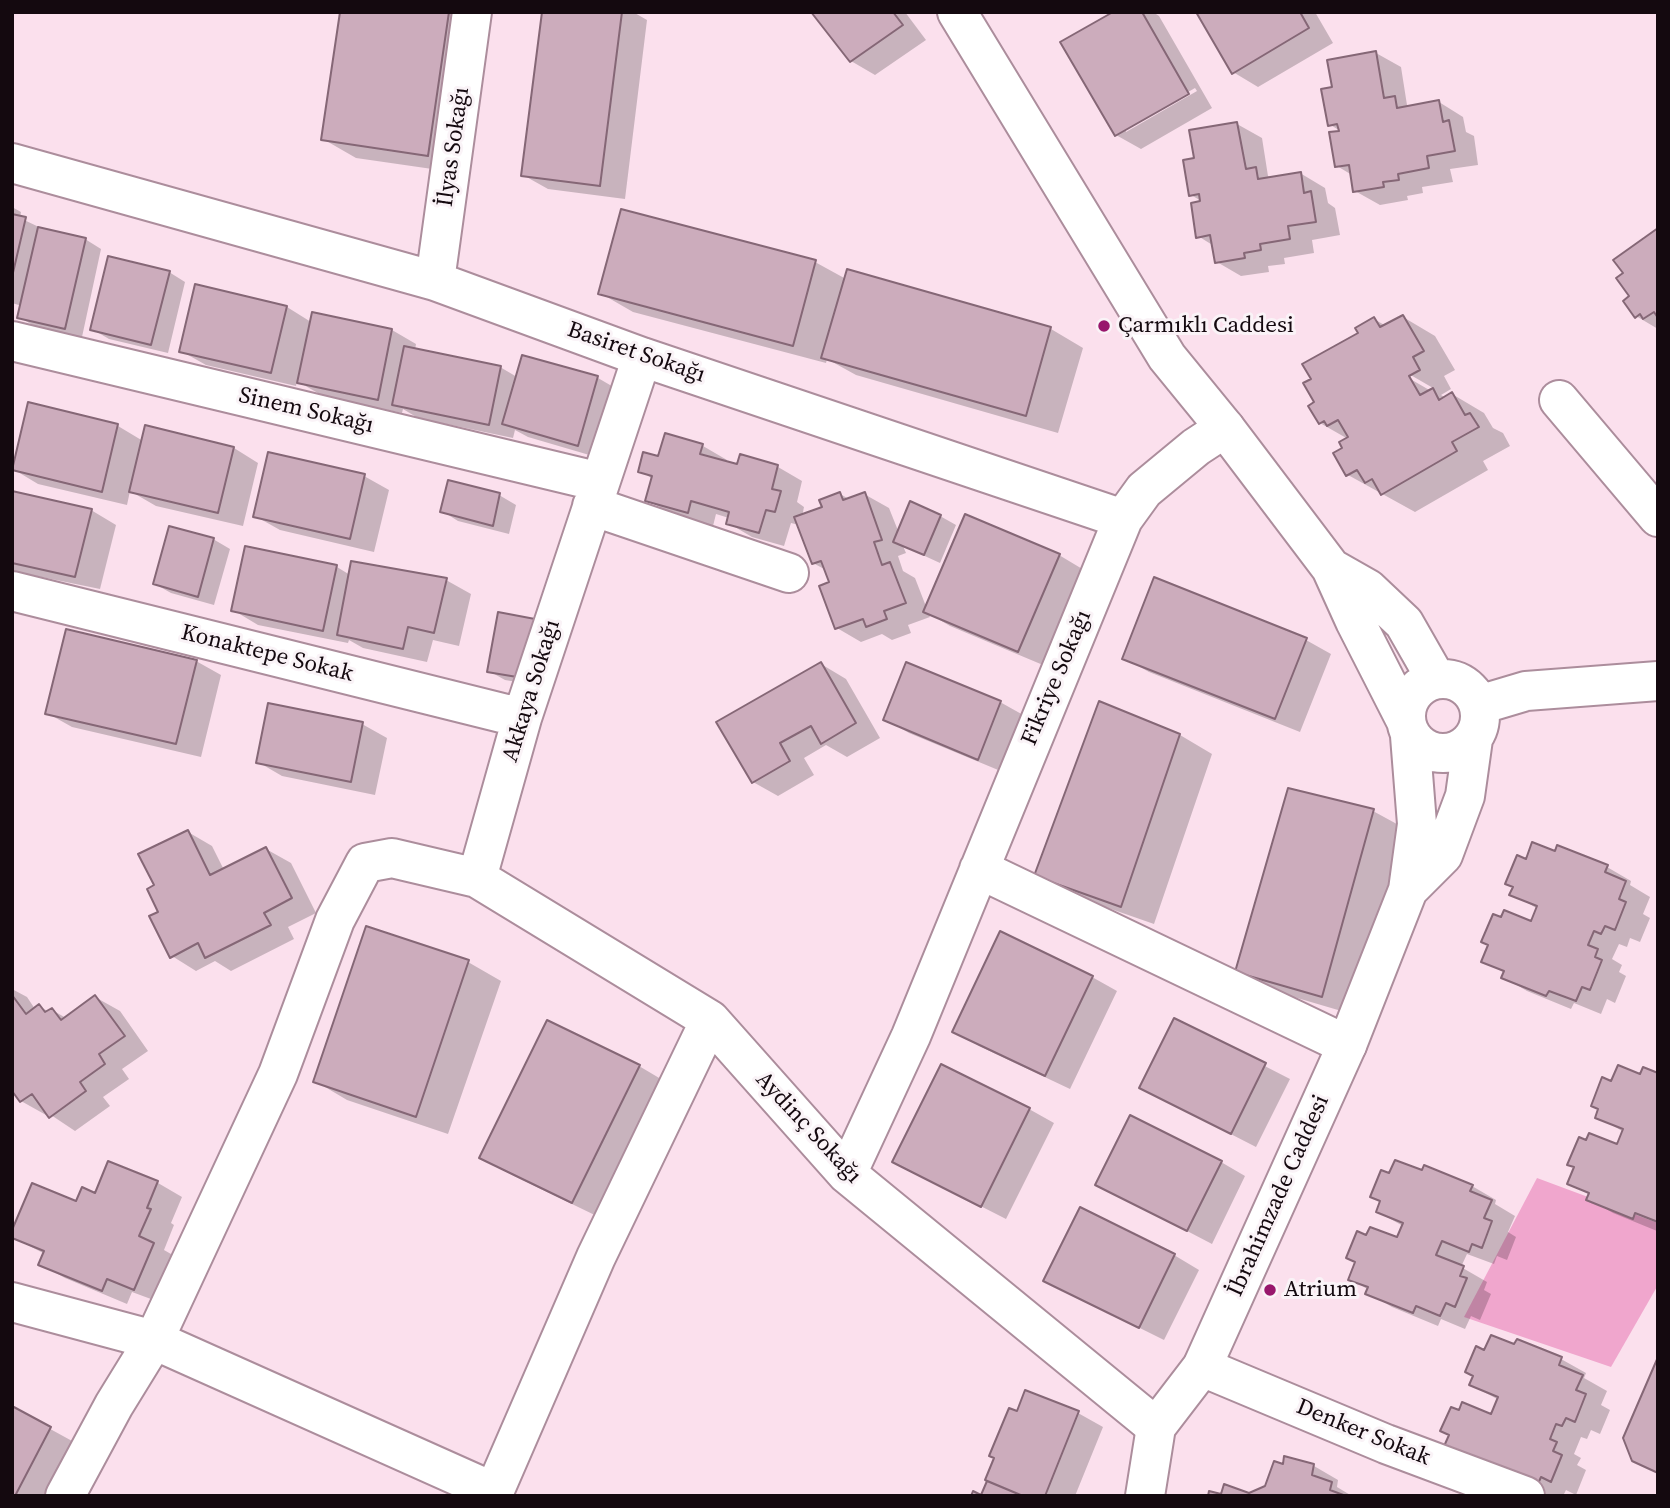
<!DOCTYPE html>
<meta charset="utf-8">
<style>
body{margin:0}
#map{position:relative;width:1670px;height:1508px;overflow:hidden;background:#fbe0ed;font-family:"Source Serif 4",serif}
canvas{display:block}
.frame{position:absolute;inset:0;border:14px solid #14090f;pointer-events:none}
</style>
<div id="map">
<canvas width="1670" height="1508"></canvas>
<div class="frame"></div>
</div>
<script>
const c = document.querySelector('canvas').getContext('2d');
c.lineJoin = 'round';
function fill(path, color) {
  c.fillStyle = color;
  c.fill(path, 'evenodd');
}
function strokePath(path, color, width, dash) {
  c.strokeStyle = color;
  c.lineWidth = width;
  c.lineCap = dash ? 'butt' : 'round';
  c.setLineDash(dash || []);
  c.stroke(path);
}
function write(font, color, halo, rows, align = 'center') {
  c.font = font + ' "Source Serif 4",serif';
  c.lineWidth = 6;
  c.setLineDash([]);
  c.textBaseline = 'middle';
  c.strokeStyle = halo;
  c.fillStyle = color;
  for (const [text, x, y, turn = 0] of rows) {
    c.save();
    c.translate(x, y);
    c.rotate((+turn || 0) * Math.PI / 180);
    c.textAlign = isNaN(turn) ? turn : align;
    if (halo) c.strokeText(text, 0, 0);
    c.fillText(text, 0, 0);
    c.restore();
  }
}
const green = new Path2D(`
 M1537,1178l121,45v62l-47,82 -147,-50z`);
const shadow = new Path2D(`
 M342,12h141l-23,161 -104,-15 -33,-19z
 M544,12h89l14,8 -22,179 -77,-10 -25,-14z
 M813,12h92l21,28 -51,35 -24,-14z
 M1117,12h36l6,4 53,92 -71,41 -25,-14zM1195,88l2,3 -71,41v-4z
 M1198,12h117l18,31 -75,44 -25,-15z
 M1376,53l25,14 6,38 4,2 28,-5 24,15 3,15 8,4 4,29 -28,4 3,13 -31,5 1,6 -16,3 1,4 -28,5 -25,-14 -3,-16 -15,-9 5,-34 -13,-8 5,-36z
 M1237,124l25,14 6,38 4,2 28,-5 25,15 3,15 7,5 5,27 -28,5 2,13 -30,5 1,6 -17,2 1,6 -28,4 -24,-14 -3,-16 -16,-10 5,-34 -12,-7 5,-36z
 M12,207l9,5 -1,6 21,10 44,11 16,10 -19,88 -46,-10 -17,-10 3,-11 -10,-3z
 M1658,230v99l-22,-13 -5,-20z
 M815,262l31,17 2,-8 203,58 32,19 -25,85 -202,-58 -29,-16 -1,4 -193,-51 -33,-19z
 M169,272l16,10 -17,71 -59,-14 -17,-10z
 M287,307l24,15 81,8 24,14 -1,6 85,17 17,10 6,-20 75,21 24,14 -19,67 -75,-22 -13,-7 -2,8 -95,-20 -15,-9 -1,4 -79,-17 -26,-15 -1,5 -90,-21 -25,-14z
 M1403,317l32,19 20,34 -11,6 7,13 -10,6 5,3 6,-4 32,19 9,15 10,5 7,13 -27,15 5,9 -73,42 -67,-37 -4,-26 4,-10 -28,-16 -7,-43 61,-61 12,7zM1402,370l31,18 -2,3 -31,-18z
 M29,405l89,21 25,15 91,7 24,15 -15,63 -87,-20 -26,-15 -3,14 -89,-21 -25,-15z
 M666,435l37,11 24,14 -1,3 12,3 3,-10 37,11 24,14 -5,21 7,5 -2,10 23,-9 15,-14 9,5 15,-5 25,14 10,25 41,-17 16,9 -16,38 -37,-17 3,7 -8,3 5,15 12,7 12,31 132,-54 25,15 -41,95 -93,-39 -22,-13 2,4 -22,8 3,8 -19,7 -10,-6 -21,8 -24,-14 -6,-45 -5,-13 -13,-7 -14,-38 -8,-2 -7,23 -32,-9 -24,-14 1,-5 -13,-4 -3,12 -41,-12 -25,-14 6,-21 -13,-8 19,-13z
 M364,476l25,14 -15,62 -94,-22 -25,-14z
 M12,493l79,17 25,15 -16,64 -88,-18z
 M499,495l17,10 -7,29 -51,-13 -16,-10z
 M213,539l17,10 -16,56 -43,-12 -16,-9z
 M337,567l13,8 96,5 25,14 -12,52 -26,-6 -6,22 -64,-14 -14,-8 -1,3 -90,-18 -25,-15z
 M500,614l40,72 -35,-6 -16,-9z
 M1306,640l25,14 -31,78 -151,-60 -25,-14z
 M196,661l25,14 -20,82 -129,-30 -25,-14z
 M821,664l25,15 34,59 -33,19 -21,-12 -22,13 10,17 -36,21 -25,-14z
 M1000,702l25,14 -22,56 -94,-39 -24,-14z
 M1100,703l80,32 32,19 -58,170 -86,-30 -32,-18z
 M362,724l25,14 -12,57 -93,-19 -24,-14z
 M1373,811l33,18 -51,186 -85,-25 -33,-18z
 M188,832l24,14 12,24 42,-21 25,14 25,50 -28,14 6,12 -63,32 -16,-10 -19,10 -24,-15 -16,-70z
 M1527,861l80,6 24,14 -1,4 20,12 -7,17 7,4 -10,24 -10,-4 -3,9 -8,-3 -7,15 10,6 -3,7 7,4 -11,27 -8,-4 -6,15 -27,-11 -3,6 -44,-18 -24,-14 2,-4 -22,-12 49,-38 6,-14 -26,-15z
 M367,928l101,34 33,19 -53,153 -101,-34 -32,-19z
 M1092,977l25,14 -47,98 -91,-43 -25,-15z
 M12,989l15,8 8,12 4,-3 10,6 3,-2 14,8 29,-21 25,14 28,40 -26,18 7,10 -26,18 7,9 -35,25 -27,-18 -2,2 -25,-14 -9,-13z
 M1175,1020l115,59 -34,68 -115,-59z
 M639,1066l32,19 -66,135 -91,-44 -33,-18z
 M1658,1075l-1,156 -44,-18 -24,-14 1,-4 -21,-12 49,-37 6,-14 -27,-15 15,-34 29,-7z
 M1029,1109l25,14 -48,96 -112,-57z
 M1221,1162l24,14 -33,68 -115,-60z
 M109,1163l49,20 24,14 -11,26 3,2 -10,25 14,8 -19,44 -27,-10 -5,12 -62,-26 -25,-14 5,-10 -33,-17 84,-42z
 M1472,1186l24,14 -1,4 20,12 -7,16 8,5 -9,23 -10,-4 -3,8 -27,-10 -6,13 26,15 -3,8 7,4 -11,26 -9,-4 -6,13 -24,-10 -3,7 -46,-19 -24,-14 1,-3 -19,-11 17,-42 31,3 5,-14 -25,-14 4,-10 -10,-6z
 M1174,1255l25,15 -35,70 -119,-59z
 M1485,1352l76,7 25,14 -2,5 23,13 -6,14 9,5 -10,24 -9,-4 -4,9 -6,-2 -7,17 7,4 -4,7 9,5 -10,25 -10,-5 -3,6h-41l-30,-79 7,-17 -28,-15z
 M1026,1392l52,21 25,14 -28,69h-92z
 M12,1408l71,39 -26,49h-45z
 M1286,1459l28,7 24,14 -1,7 15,9h-130l27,-1 18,-8 17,-20z`);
const building = new Path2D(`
 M340,12h109l-21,144 -107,-16z
 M542,12h80l-22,174 -79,-10z
 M811,12h82l10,13 -53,37z
 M1113,12h29l47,82 -74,42 -55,-94z
 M1196,12h104l9,16 -77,46z
 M1376,51l8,47 11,-2 2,12 42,-8 4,22 6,-2 6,31 -28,5 2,12 -31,6 1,6 -16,2 1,5 -31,5 -4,-27 -14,2 -6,-35 10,-1 -2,-7 -9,2 -7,-37 11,-2 -5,-27z
 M1237,122l9,47 10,-2 2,12 43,-7 3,21 7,-2 5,31 -28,4 2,13 -30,5 1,6 -17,3 1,5 -30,5 -5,-28 -14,3 -5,-35 9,-2 -1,-7 -10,2 -6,-36 11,-2 -5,-28z
 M621,209l195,51 -23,86 -195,-52z
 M12,214l14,3 -14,60z
 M38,227l48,11 -21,91 -48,-11z
 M1658,228v90l-4,-6 -11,7 -3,-5 -5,4 -12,-17 6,-5 -13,-18 7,-5 -10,-13z
 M108,256l62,15 -19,74 -61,-15z
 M847,269l204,58 -25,89 -205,-58z
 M195,284l92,22 -16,67 -92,-21z
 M312,312l80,17 -14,71 -81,-17z
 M1403,315l21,36 -11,6 7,13 -11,6 11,19 13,-7 6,12 13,-8 13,23 5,-2 9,14 -27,15 5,9 -76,44 -9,-16 -7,4 -8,-13 -11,6 -13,-23 9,-5 -3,-6 9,-5 -10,-17 -11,6 -3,-5 -5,3 -11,-18 6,-4 -11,-19 8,-4 -9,-15 56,-31 -3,-5 19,-11 6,10z
 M404,346l97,20 -12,59 -97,-20z
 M522,355l76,21 -20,70 -76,-22z
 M28,402l90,22 -16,68 -90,-22z
 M145,425l89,22 -16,66 -89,-21z
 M665,433l38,11 -3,10 37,10 3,-10 38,11 -6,24 9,2 -6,21 -9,-2 -7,23 -33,-9 3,-12 -38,-11 -3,12 -43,-12 7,-25 -14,-4 5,-20 15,4z
 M268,452l97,22 -15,65 -97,-22z
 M448,480l52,13 -7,33 -53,-14z
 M12,491l80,18 -17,68 -63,-14z
 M840,492l3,8 22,-8 17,48 -8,2 8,23 8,-3 16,41 -22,8 3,8 -21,8 -3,-8 -28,10 -16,-43 10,-4 -8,-21 -9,3 -18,-47 28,-10 -3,-7z
 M910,501l31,14 -17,40 -31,-13z
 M965,514l95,40 -42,98 -95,-40z
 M169,526l45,12 -16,59 -45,-13z
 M245,546l92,19 -14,66 -92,-20z
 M351,561l96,17 -13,55 -26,-6 -5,22 -66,-14z
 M1154,577l153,61 -32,81 -153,-60z
 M498,612l37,7 -12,59 -36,-6z
 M66,629l131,31 -21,84 -131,-30z
 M821,662l35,61 -35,21 -10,-18 -31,17 10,18 -38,22 -36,-61z
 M906,662l95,39 -23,59 -95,-40z
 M1099,701l81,33 -59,173 -87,-31z
 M268,703l95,19 -12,60 -95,-19z
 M1288,788l86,21 -52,188 -87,-25z
 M188,830l22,45 56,-28 26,51 -28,15 7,12 -66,33 -7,-15 -28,15 -21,-42 9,-4 -11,-23 7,-4 -16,-31z
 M1532,842l23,9 2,-6 51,20 -3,7 21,9 -7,18 7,3 -11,28 -10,-4 -4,8 -7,-3 -6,14 10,4 -3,8 7,3 -12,30 -8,-3 -6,14 -27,-10 -3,5 -45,-18 3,-7 -23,-9 7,-17 -7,-3 12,-28 8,3 3,-7 27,11 6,-15 -28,-11 4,-8 -8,-3 12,-29 9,4z
 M366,926l103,34 -53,157 -103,-35z
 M1000,931l93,45 -48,100 -93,-44z
 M12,995l14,19 13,-10 6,8 7,-4 9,12 34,-25 30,41 -26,18 6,10 -25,18 6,9 -37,27 -17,-24 -12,8 -8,-11z
 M1174,1018l92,45 -35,71 -92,-46z
 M547,1020l93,45 -68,138 -93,-45z
 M941,1064l89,44 -49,99 -89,-45z
 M1618,1065l22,9 3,-7 15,6v149l-23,-9 -2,6 -47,-19 3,-7 -22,-9 7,-17 -7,-2 12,-28 7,3 3,-7 28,11 6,-15 -28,-11 3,-9 -7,-3 11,-29 9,4z
 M1130,1115l92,46 -35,70 -92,-46z
 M1395,1160l27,10 2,-5 49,20 -3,6 22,9 -8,18 8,3 -10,27 -10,-4 -3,8 -27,-11 -6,14 28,11 -4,10 7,2 -12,29 -9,-4 -6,13 -24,-10 -3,7 -48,-19 3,-7 -20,-7 7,-18 -9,-4 11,-27 9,4 4,-8 27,10 6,-14 -27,-11 4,-11 -10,-4 11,-27 8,3z
 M108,1161l50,20 -11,27 4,1 -12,27 15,7 -20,47 -27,-11 -5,12 -64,-26 6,-14 -32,-13v-8l20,-47 44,18 6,-14 13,6z
 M1080,1207l95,47 -36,74 -96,-47z
 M1491,1335l23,9 3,-5 45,18 -3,8 24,10 -7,15 10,4 -11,28 -9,-4 -4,8 -6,-2 -6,15 7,3 -4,9 9,4 -11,27 -10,-5 -7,16 -93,-40 8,-18 -9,-4 11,-24 8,3 3,-8 29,12 7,-17 -29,-12 4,-9 -8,-4 11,-26 8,4z
 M1658,1357v116l-26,-12 -9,-23z
 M1025,1390l54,21 -34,85h-22l-38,-16 9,-22 -5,-2 20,-48 8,3z
 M12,1406l39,21 -36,69h-3z
 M1284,1456l30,8 -2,11 20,7 -2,8 16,6h-138l1,-5 12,3 3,-10 25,9 16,-7 9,-25 9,3z
 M987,1481l36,15h-52l2,-5 8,4z`);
const minor = new Path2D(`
 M12,163l423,118 207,76 481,162 21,-29 52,-43 29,-19
 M435,281l37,-269
 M12,341l588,141
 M1559,400l99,117
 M592,506l197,67
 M12,591l510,127
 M979,869l368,176
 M477,878l45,-160 120,-361
 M847,1174l64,-138 212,-517
 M12,1302l142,38 340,152 102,-235 114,-237
 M1202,1367l184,77 139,52
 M65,1496l49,-91 40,-65 124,-266 57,-154 30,-57 27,-5 85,20 233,142 137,154 309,253`);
const major = new Path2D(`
 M957,12l210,345 58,71 106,140 24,53 50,98
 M1331,568l37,21 36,34 32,56
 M1406 716a37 37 0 1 1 74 0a37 37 0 1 1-74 0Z
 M1479,705l47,-14 132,-10
 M1408,890l35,-35 22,-59 8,-57
 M1145,1496l11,-69 46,-60 145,-322 61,-155 9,-66 -7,-88`);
const markers = [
 [1104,326,7,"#98166c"],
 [1270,1290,7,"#98166c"]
];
const streetNames = [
 ["İlyas Sokağı",454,147,-82],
 ["Basiret Sokağı",636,353,19],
 ["Sinem Sokağı",306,411,13],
 ["Konaktepe Sokak",267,654,14],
 ["Fikriye Sokağı",1057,678,-67],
 ["Akkaya Sokağı",532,691,-73],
 ["Aydinç Sokağı",808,1128,47],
 ["İbrahimzade Caddesi",1279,1196,-66],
 ["Denker Sokak",1363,1433,22]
];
const poiNames = [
 ["Çarmıklı Caddesi",1118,326],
 ["Atrium",1284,1290]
];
fill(green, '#f0a6cd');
fill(shadow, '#0003');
fill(building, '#ccacbc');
strokePath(building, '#856776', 2);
strokePath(minor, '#ac8d9c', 42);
strokePath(major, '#ac8d9c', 42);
strokePath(minor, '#fff', 38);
strokePath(major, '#fff', 38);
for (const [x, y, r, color] of markers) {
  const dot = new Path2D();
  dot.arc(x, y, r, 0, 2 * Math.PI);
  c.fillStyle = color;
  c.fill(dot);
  strokePath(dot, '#faf3f7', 2.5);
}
write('23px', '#14090f', '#faf3f7', streetNames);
write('23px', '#14090f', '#faf3f7', poiNames, 'left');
</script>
